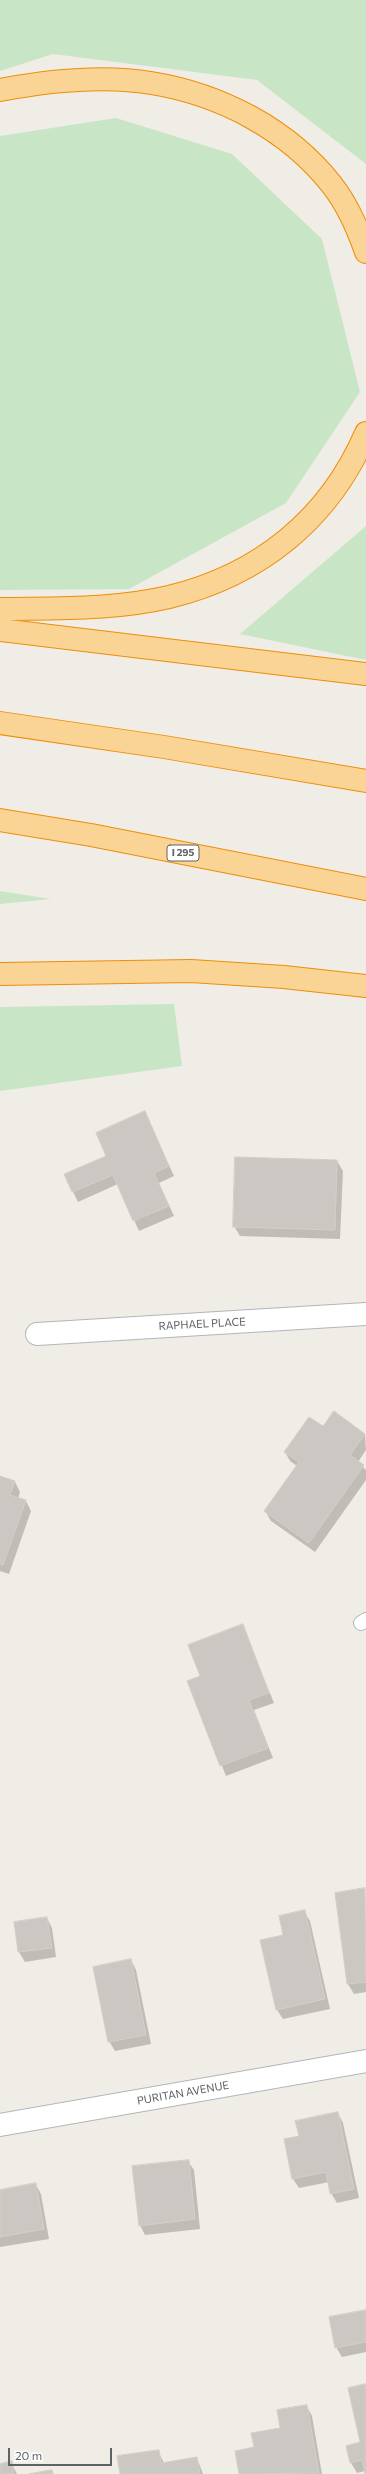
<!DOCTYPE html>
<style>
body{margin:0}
#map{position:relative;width:366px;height:2474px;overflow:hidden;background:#f0ede7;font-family:Commissioner,sans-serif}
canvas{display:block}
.scale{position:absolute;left:8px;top:2448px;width:104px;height:18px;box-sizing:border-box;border:2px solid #5e6367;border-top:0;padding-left:5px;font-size:12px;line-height:14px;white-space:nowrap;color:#5e6367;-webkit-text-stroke:3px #fff;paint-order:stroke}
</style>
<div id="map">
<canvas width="366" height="2474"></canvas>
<div class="scale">20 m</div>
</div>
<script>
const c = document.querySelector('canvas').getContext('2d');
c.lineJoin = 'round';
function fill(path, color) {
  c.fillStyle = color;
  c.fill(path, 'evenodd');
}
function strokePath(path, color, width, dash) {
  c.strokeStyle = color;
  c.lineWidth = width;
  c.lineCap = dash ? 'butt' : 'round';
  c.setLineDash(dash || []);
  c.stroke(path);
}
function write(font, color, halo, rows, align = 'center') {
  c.font = font + ' Commissioner,sans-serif';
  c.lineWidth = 3;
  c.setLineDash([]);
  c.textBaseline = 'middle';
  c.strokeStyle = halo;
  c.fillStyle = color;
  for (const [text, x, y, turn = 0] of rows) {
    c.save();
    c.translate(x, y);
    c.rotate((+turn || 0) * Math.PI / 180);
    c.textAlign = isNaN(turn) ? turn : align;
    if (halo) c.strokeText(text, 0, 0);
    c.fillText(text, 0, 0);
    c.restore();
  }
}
const green = new Path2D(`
 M0,0h366v164l-109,-84 -204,-26 -53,17z
 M116,118l116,36 90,85 38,153 -74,111 -157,86 -129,1v-454z
 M366,526v134l-126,-26z
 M0,891l51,8 -51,5z
 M174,1004l8,62 -182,25v-84z`);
const shadow = new Path2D(`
 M145,1113l29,63 -15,7 15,33 -35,15 -21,-47 -40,18 -13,-27 42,-19z
 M337,1161l6,10 -3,68 -100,-3 -6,-10z
 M323,1428l42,6 1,16 -8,12 8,8v10l-51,72 -44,-31 -6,-10 32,-45 -7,-5 -5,-9z
 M0,1477l15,5 5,10 -2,7 8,2 5,10 -22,63 -9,-3z
 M242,1625l32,78 -20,7 19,48 -47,18 -38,-95 14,-5z
 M365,1889l1,103 -12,2 -6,-10 -12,-90z
 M304,1911l6,10 20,88 -47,10 -6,-9 7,-74z
 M47,1918l5,10 4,29 -31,5 -6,-10z
 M131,1960l5,10 15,74 -36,7 -6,-10z
 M338,2113l5,10 16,75 -22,5 -6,-10 -2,-11 -30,6 -6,-9 7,-42z
 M188,2161l6,9 6,59 -55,6 -5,-10z
 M36,2185l5,9 8,45 -49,8v-56z
 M366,2311v41l-24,5 -6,-10z
 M366,2385v89l-1,-3 -8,2 -6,-10 -4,-17 15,-3z
 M307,2407l5,9 10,58h-82l-4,-23 19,-3z
 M158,2451l6,12 33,-5 6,16h-82z
 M11,2462l6,12h-17v-9z`);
const building = new Path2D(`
 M145,1111l24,55 -15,7 15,33 -36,15 -20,-46 -41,17 -8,-18 42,-18 -10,-23z
 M235,1157l102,3 -2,70 -102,-3z
 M334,1411l31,23 -15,21 14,10 -55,78 -45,-32 35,-49 -15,-10 25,-35 14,9z
 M0,1476l15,5 -5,14 16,5 -23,65 -3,-1z
 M243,1624l26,69 -20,7 19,48 -48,18 -33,-85 13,-5 -12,-31z
 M365,1888l1,94 -19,2 -12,-91z
 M305,1910l20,89 -49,11 -16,-70 23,-5 -4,-19z
 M47,1917l5,31 -34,4 -4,-30z
 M131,1959l15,76 -38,7 -15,-75z
 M338,2112l16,77 -24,5 -4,-22 -34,7 -8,-40 15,-3 -4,-15z
 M189,2160l6,59 -56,7 -7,-60z
 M36,2183l8,46 -44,8v-47z
 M366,2310v32l-31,6 -6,-31z
 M366,2384v90h-1l-3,-14 -12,3 -4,-17 14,-4 -12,-54z
 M307,2405l12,68 -80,1 -4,-23 19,-4 -3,-14 29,-5 -3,-18z
 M159,2450l2,13 36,-6 3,17h-80l-3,-18z
 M12,2461l2,13h-14v-10z
 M52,2470l1,4h-24z`);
const service = new Path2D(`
 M361,1623l5,-3`);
const minor = new Path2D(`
 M37,1334l329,-20
 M0,2125l366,-64`);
const motorway = new Path2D(`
 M0,90c48,-9 102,-15 151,-7 69,11 137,46 181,102 15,19 26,44 34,67
 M0,609c56,-1 114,1 169,-12 91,-22 160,-78 197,-164
 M0,630l366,44
 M0,723l164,24 202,34
 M0,820l91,15 275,54
 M0,974l191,-3 93,6 82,9`);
const shields = [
 [183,853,32]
];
const shieldNames = [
 ["I 295",183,853]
];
const streetNames = [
 ["RAPHAEL PLACE",202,1324,-3],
 ["PURITAN AVENUE",183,2093,-10]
];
fill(green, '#c8e6c5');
fill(shadow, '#0003');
fill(building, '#cbc8c3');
strokePath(building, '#d5cec5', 1);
strokePath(service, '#b2b5b9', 16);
strokePath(minor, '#b2b5b9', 24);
strokePath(motorway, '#ee8d09', 24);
strokePath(service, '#fff', 14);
strokePath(minor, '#fff', 22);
strokePath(motorway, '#f9d495', 22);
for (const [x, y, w] of shields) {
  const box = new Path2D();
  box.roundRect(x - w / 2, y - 8, w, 16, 3);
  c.fillStyle = '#fff';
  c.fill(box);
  strokePath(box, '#5e6367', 1);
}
write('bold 10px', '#5e6367', null, shieldNames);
write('11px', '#5e6367', '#fff', streetNames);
</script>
